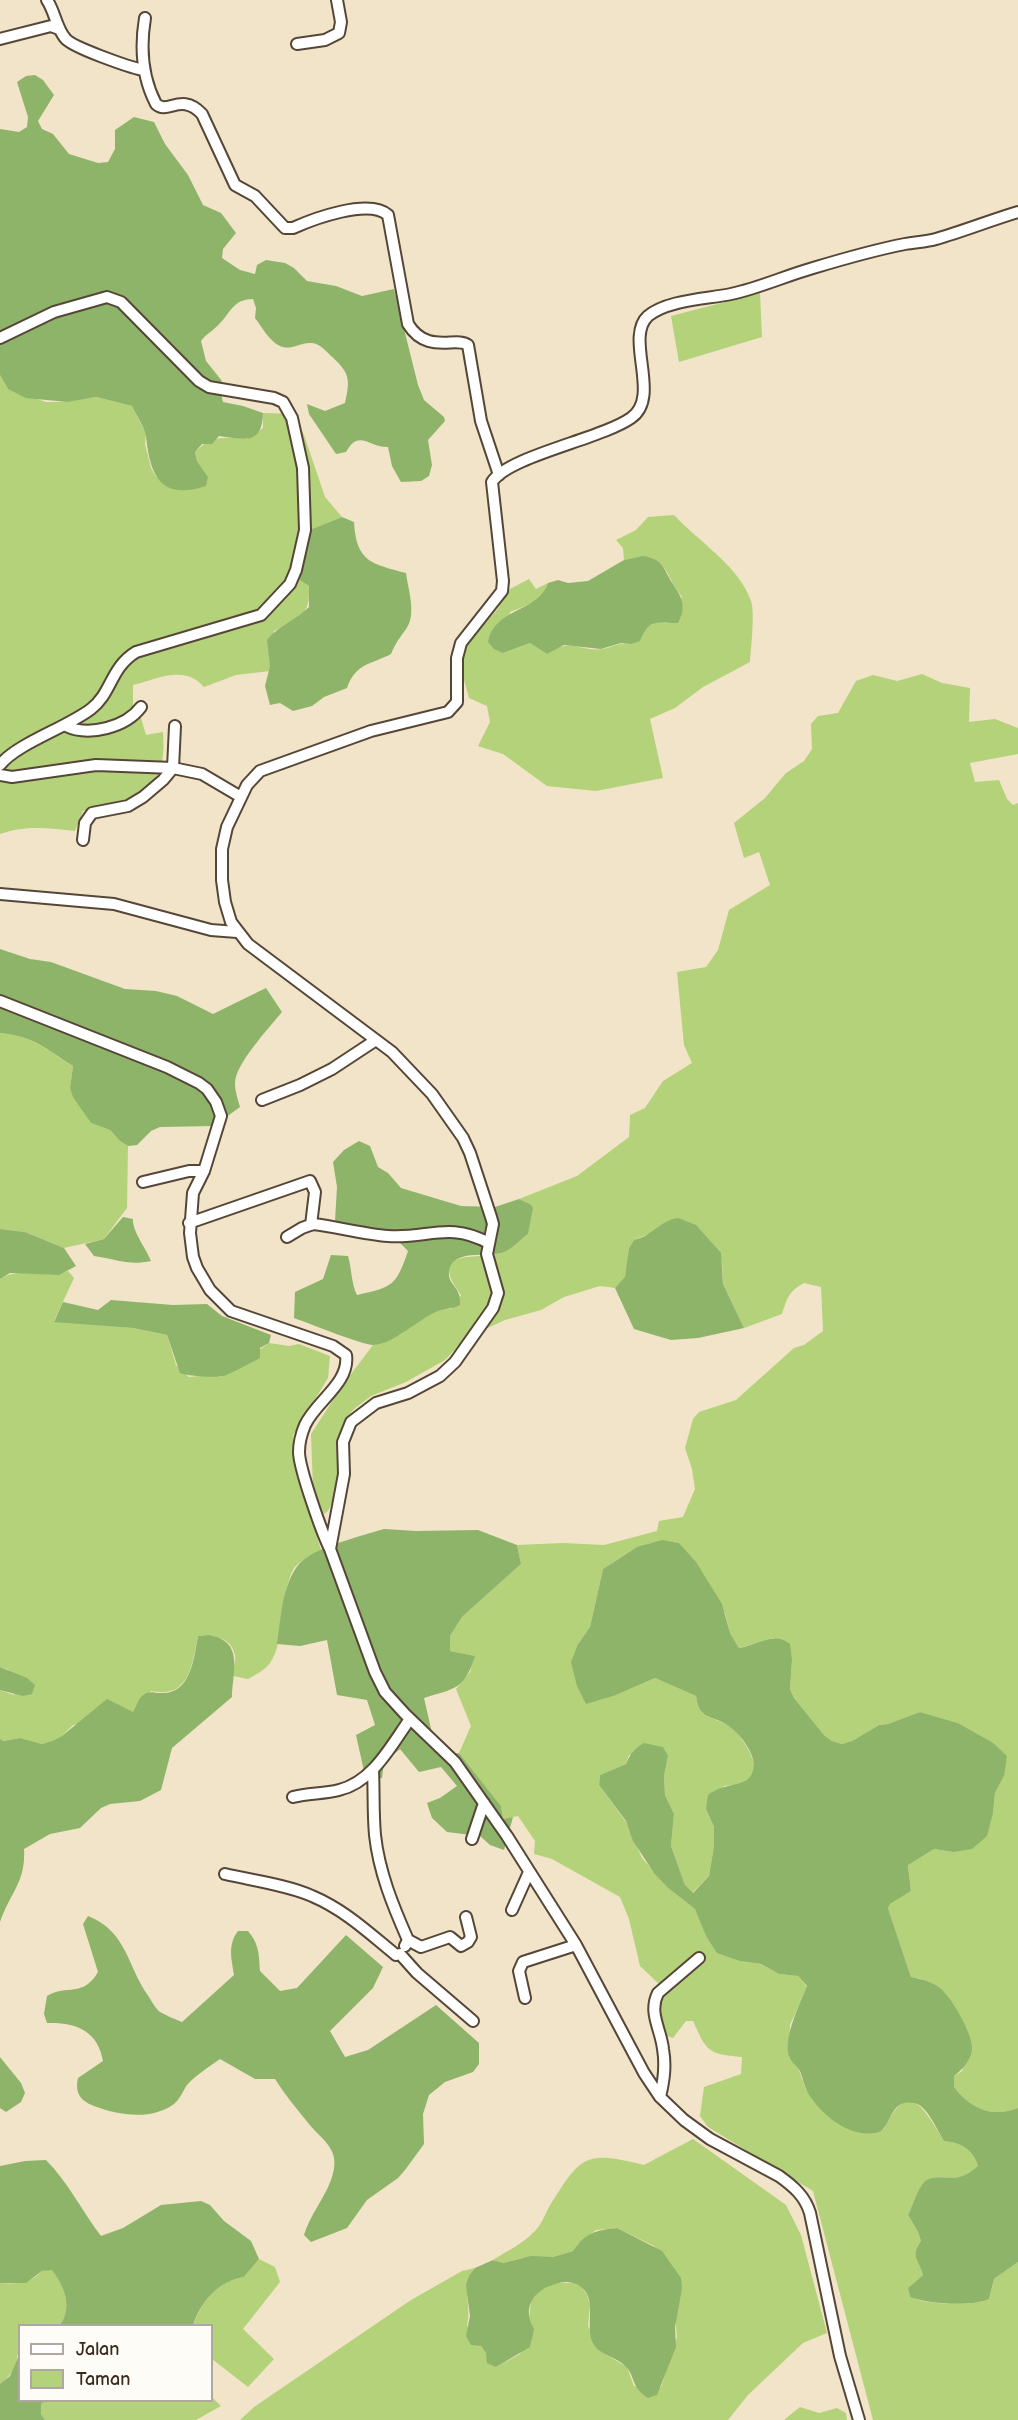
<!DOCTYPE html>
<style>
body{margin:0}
#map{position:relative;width:1018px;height:2420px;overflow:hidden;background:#f1e4c8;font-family:"Balsamiq Sans",sans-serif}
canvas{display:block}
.legend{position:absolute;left:18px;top:2324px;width:195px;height:78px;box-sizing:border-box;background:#fdfcf7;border:2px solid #afa8a0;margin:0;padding:8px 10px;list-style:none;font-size:18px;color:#3b2a1e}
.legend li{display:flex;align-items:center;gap:12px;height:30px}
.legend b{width:30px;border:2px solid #afa8a0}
</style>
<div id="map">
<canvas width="1018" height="2420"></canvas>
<ul class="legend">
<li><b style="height:8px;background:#fff"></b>Jalan</li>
<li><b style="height:16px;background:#b3d27a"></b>Taman</li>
</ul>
</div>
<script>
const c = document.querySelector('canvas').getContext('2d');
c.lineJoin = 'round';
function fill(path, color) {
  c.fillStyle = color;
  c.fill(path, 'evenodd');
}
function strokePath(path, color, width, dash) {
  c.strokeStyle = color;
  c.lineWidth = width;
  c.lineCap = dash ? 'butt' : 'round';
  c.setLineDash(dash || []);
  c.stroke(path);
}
const green = new Path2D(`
 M760,293l2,44 -83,25 -8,-46z
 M0,375l8,14 38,13h17l33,-5 36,9 14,28 -1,10 6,24 5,9h52l-11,-16 -2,-9c16,-17 31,-15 52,-13l16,-11v-15l31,1 10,21 21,62 17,20 -30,12 -11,52 8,5c2,31 -11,32 -35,45l-4,40 -34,4 -32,12c-19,-23 -47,-8 -71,-2v25l8,8 5,17 17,-3c3,43 -7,57 -49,72 -9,4 -21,4 -31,7l-8,20c-25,-3 -50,-6 -75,3z
 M674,515c25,27 65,51 77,86 4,11 0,47 -1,61l-47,25 -28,21 -25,11 13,59 -67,13 -49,-5 -44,-32 -25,-8 12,-24 -3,-16 -18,-8 -8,-29 4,-25 32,-34 13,-21 19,-10 7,10 12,-6c-7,17 -21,23 -38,29l-7,41 27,-10 17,11c24,-17 32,-2 56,-5 10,-2 17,-7 28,-5 13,-12 19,-25 37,-21l14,-26c-22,-29 -13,-46 -58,-37l-1,-12 -7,-8 20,-10 12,-13z
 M922,674l20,9 28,5 -1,34 26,-3 23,9v26l-48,9 5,19 24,-2 8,19 6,6 5,-2v1305c-26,10 -47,1 -64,-21v-11l8,-5 9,-29 -17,-37 -32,-26 -11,-2 -23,-69 1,-4 22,-13 -3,-27 26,-15 19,3 40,-39 2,-20 9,-17 -12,-34 -34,-19 -38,-11 -32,12 -9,1 -27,16 -10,3 -10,-3 -8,-6 -30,-37 -4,-9 2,-29 -19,-22 -34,10 -9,-15 -5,-20 -46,-70c-32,-6 -50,9 -76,26l-13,58 -12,17 38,51 39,-17 41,18c1,6 2,13 7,17 8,7 21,8 29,15 12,11 36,45 11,55 -5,2 -13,2 -19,3l-18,23 8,18v19l-5,30 -17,17 -7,-8 -14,-39 3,-32 -9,-19 -1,-19 4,-20 -39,-1 -3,9 -26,11 -1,10 27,37 16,36 26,30 27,21 5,8 6,19 34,25 21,3 18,10 19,2 9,11 -17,38 -1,31 10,14 7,20 78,39c25,-53 41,-18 60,12 17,2 29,8 34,25 -5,4 -10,8 -16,10 -11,5 -27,-3 -37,5 -8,8 -12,24 -17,34l10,17 3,9c-10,14 -2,20 2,34l-15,13 2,9c19,8 61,10 79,2l5,-20 24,-17v158h-145l-60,-229 -105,-64 -8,-11 4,-29 37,-13 1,-17c-34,-3 -35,-5 -49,-36h-7l-13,17 -10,-3 -4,-24 1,-26 -20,-19 -11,-47 -9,-22 -68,-38 -18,-5 1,-13 -17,-25 -15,3 -2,-13 -42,-53 12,-27 -15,-37 14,-17 4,-16 -24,-5v-15l12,-19 59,-53 -4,-19 46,-2 41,2 53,-14 2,-10 24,-4 12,-28 -3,-20 -7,-21 8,-29 6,-7 37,-12 58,-52 10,-3 19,-14 -2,-44 -17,-4c-15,8 -17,15 -22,31l-38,14 -21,-44 -1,-21 -69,-31 -19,8 -5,8 -3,29 -11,11 -15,-2 -36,11 -23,13 -36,10 -39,18 -21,22 -39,22 -35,14 -17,13 -7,8 -9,25 -1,50 -9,19 -4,3 -11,-26 -2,-54 31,-48 31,-41 27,-10 22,-16 19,-10h10l10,-14c-34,-47 13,-35 41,-42 8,-2 19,-14 26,-19l2,-30 -11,-5 58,-23 52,-39 1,-22 15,-7 18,-27 29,-18 -8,-18 -7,-73 29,-5 12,-17 11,-40 41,-25 -11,-33 -15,6 -10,-35 31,-25 21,-25 18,-12 8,-12 -1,-25 7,-8 20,-3 18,-32 17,-6 24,6z
 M0,1033c34,3 45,16 73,33l-3,22 21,35 19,7 10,11 8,5 -1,62 -23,31 -40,9 -39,-16 -25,-3z
 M68,1271l6,7 -20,43 79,7 34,7 9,30 13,12 22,-2 10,2 48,-34 20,3 10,-2 31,12 -2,22 -35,57 1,25 27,90c-8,5 -22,11 -27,18 -15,26 -8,73 -24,95 -5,7 -15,12 -22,16l-15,-3c0,-6 3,-15 2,-20 -3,-19 -22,-21 -37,-20 -6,28 -8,63 -47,55l-18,22 -60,12 -11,11 -10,5 -10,3 -22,-6 -18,3 -2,-2v-49l14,5 -5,-25 -9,-3v-388c21,-13 46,1 68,-8z
 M693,2139l93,66 15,30 26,98 -24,10 -55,52 -20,25h-488l14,-13 157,-107 51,-29 13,-3c-14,18 -3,38 -8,58l29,41 24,-13 9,-34 2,-20 5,-8 19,-9h18l9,4 5,8 3,10 -2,21 12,25 27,16 7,19 27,1 16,-50 -2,-19 7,-29 -28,-43 -37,-18 -21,2 -17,13 -6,8 -20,6 -31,1 -19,5 -10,-3c14,-9 31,-17 42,-29 6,-6 10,-16 14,-24 32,-51 35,-57 95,-42z
 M259,2259l16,8 5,15 -37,47 31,30 -26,28 -36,-28v-33h-19c8,-24 25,-45 51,-49z
 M52,2269c12,17 21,38 8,56l-40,1c-1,21 0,45 -20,58v-101c16,1 30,1 42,-12z
 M212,2397l9,9 -25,14h-151l-4,-6v-10l4,-4h167z
 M800,2407l19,6 18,-5 9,5 1,7h-63z`);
const forest = new Path2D(`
 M35,75l8,5 11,15 -16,26 4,8 11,5 16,20 29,9 10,-1 7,-13v-19l19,-13 20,5 11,22 23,31 15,30 18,8 15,20 -13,16 -1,9 18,12 15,4 2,-9 9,-5 19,3 9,5 13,13 29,5 26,10 32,-7 24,96 6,15 20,17 1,4 -17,19 4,25 -3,11 -8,5 -20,1 -9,-16 -4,-19c-18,1 -29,-19 -42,5l-10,2 -27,-40 -2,-10 18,7 20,-8c6,-25 4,-31 -15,-48 -5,-5 -11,-12 -19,-12 -11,-1 -20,8 -31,3 -11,-5 -18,-19 -25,-28l1,-10 -3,-9c-22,0 -23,17 -38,29 -5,5 -10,7 -14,13l5,20 16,20 -3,4 4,17 20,4 20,7c-1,33 -19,26 -44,23l-7,8h-10l-7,8 2,9 11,16 -2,9c-46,15 -56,-11 -60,-50 -2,-10 -10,-21 -14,-30l-36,-9 -29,5 -41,-4 -18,-9 -8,-14v-246l19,3 8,-5 1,-10 -11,-35 9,-6z
 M342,517l12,5c2,40 18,42 52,51 2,16 11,42 0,56 -7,10 -10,13 -15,25 -21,11 -35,9 -44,34l-23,9 -12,9 -19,5 -13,-8 -10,2 -5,-19 5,-20 -3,-26c11,-14 29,-20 42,-33v-21l-8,-5 -2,-4 13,-48z
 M643,556c23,4 19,12 30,28 9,14 14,22 5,39 -20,0 -29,-5 -38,18l-9,3 -10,-1 -20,6 -37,-4 -17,9 -17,-11 -27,10 -9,-4 -6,-7c6,-34 49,-29 60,-59l10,-3 10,3 20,-2 36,-21z
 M0,949l30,10 21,3 74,27 31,2 21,5 36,18 53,-26 16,24c-12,15 -48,53 -47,72 0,7 3,16 5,23l-26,19 -54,1 -9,4 -14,14 -9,1 -8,-5 -10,-11 -19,-7 -18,-26 -3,-9 3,-22c-29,-18 -37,-29 -73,-33z
 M359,1141l11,5 8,21 10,6 13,15 60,18 34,1 24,-8 11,5 3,4 -5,26c-7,5 -18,17 -26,19 -15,4 -50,-4 -53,18 -2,14 13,16 11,34 -7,4 -14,3 -22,6 -20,8 -43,33 -65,34 -10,0 -65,-22 -79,-27l1,-26 28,-13 8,-24 17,1c4,13 3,27 9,39 36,-8 39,-9 51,-44l-20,-20 -53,-10 2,-34 -4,-25 11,-12z
 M123,1217l10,2c-1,12 13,29 18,42 -22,5 -35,-2 -57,-5l-9,-12 19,-5z
 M678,1218l18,7 25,28 2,31 21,44 -46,10 -27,2 -37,-11 -19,-41 10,-11 4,-29 5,-8c18,-4 27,-20 44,-22z
 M0,1229l25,3 39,16 12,18 -17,9 -49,-2 -10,6z
 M111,1300l62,5 34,-1 15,12 49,19 -2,8 -9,5v10c-12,6 -24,13 -36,18 -6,2 -37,0 -44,-3l-13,-38 -34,-7 -79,-6 9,-20 35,8z
 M384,1529l32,2 62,-1 39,15 4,19 -59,53 -12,19v15l25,5c-11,35 -21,32 -51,42l13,57 22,-2 42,53 2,13 10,-2 -9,33 -14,-5 -10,-9 -33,-4 -15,-14 -5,-15 13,-5 17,-12 -16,-19 -22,5 -19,-23 -16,13 -2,16 -16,2 -10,-45 19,-10 -8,-25 -30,-5 -10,-55 -27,6 -23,-2c4,-25 5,-60 22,-80 15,-17 63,-28 85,-35z
 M662,1540l17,3 17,19 26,42 8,29 9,15c19,-3 35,-17 51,-4l2,16 -2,29 4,9 30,37 8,6 10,3 10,-3 27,-16 9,-1 32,-12 38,11 34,19 15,14 -3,20 -9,17 -2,20 -6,23 -15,13 -19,3 -19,-3 -26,16 3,26 -21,13 -2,4 23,69c10,2 22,5 30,12 11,9 33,47 31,61 -1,10 -11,21 -18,26v11c17,22 38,31 64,21v154l-24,17 -5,20c-18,8 -60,5 -79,-2l-2,-9 15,-13c-4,-15 -13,-18 -2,-34l-3,-9 -10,-17c5,-10 9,-26 17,-34 10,-8 26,0 37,-5 6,-2 11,-6 16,-10 -5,-17 -17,-23 -34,-25 -7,-11 -17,-36 -30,-38 -27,-5 -21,28 -39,30 -28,4 -54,-19 -67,-40 -4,-7 -5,-15 -8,-22 -3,-5 -9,-9 -11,-15 -6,-19 11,-52 18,-70l-9,-10 -19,-2 -18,-10 -21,-3 -23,-8 -11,-17 -11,-27 -27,-21 -14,-15 -21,-32 -7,-20 -27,-36 1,-10 26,-11c4,-10 9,-16 18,-21l19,4 5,9 -4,20 1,19 9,19 -3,32 14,39 8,8 16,-17 5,-30v-19l-8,-18 2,-14c13,-11 36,-9 42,-18 13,-17 -11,-46 -26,-54 -6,-4 -16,-5 -21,-10 -5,-4 -6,-11 -7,-17l-41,-18 -39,17 -30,9 -9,-18 -6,-24 7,-18 12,-17 13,-58 34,-22z
 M209,1635c35,6 24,35 23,62l-60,51 -11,42 -21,11 -30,3 -9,4 -21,20 -30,6 -26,15c2,33 -14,44 -24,73v-183l3,2 17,-3 22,6 10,-3 10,-5 45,-37 26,13c3,-4 5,-13 9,-16 6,-6 12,-3 18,-3 31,2 34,-35 38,-57z
 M0,1667l27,11 8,7 -3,9 -9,2 -23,-6z
 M88,1916c40,16 39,51 61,81 3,5 7,12 11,15 7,4 15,7 22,10l52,-47c-2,-15 -7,-30 4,-44h10c11,13 11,23 12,40l20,20 17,-3 49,-53 37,32 -10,21 -43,43 15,26 23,-7 68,-45 43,38v21l-6,8 -28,10 -16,13 -6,19 1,30 -19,26 -7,8 -31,22 -20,28 -36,14 -7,-7c6,-20 20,-36 27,-55 11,-30 -6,-37 -22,-56 -12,-15 -24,-29 -34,-45h-20l-35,-20c-11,8 -24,16 -33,26 -4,6 -7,14 -13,19 -23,17 -56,11 -80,2 -15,-6 -19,-14 -16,-28l25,-17c-5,-30 -27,-39 -56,-38l-3,-9 3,-18c20,-12 36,2 51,-24l-15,-48z
 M0,2057l21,26 4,10 -4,9 -15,10 -6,-4z
 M46,2160c22,22 36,51 55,76l22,-8 38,-23 40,-4 9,4 14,16 27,20 8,18 -15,18c-26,4 -43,25 -51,48h-133c13,-18 4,-39 -8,-55l-10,1 -16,12h-26v-117l25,-5z
 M617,2228l45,23 19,27 1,11 -7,38 1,20 -19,48 -9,3c-18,-11 -12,-23 -24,-33 -8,-8 -24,-10 -30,-20 -11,-18 6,-48 -16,-60 -11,-6 -21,-2 -31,2 -18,9 -23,25 -13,42l-4,18 -34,20 -9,-4 -1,-10 -5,-7 -10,-1 -5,-9 4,-20 -4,-31 3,-9 6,-8 18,-8 10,3 28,-7 22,1 20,-6c12,-18 23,-21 44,-23z
 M19,2355l1,45 25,1 -4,3v10l4,6h-45v-36l10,-8z`);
const minor = new Path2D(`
 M47,0c8,12 9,27 18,38 6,9 64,29 78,32
 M145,18c-5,30 -3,59 11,86 12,11 25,-12 46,10l33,71 20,11 30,32h8c20,-9 76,-30 95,-13l20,109c19,31 48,12 60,21l13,76 18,54
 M0,39l51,-13 8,3
 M297,44l28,-4 14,-7 2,-11 -4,-22
 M0,338l54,-26 53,-15 14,5 78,79 10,6 65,11 9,4 9,16 11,50 2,62 -9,40 -6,14 -29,31 -125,37c-26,16 -24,41 -45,57 -25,19 -75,35 -91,56
 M66,726c23,11 60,1 75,-19
 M0,775l12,2 84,-12 77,3 29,6 39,23
 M83,840l2,-17 7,-10 36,-7 15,-9 20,-17 10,-12 2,-42
 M0,894l114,10 97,26 26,2
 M0,1001l167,66 32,16 8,6 9,13 5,14 -17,55 -11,22 -3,40 3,24 4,11 13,22 21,21 102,35 13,9c4,28 -30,46 -41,70 -3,7 -6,19 -6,27 0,16 23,81 31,97
 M262,1100l38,-15 32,-16 44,-29
 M143,1182l46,-11h15
 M189,1223l121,-42 5,11 -4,33
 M287,1237l15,-9 11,-4c25,3 50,10 75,12 40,3 60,-15 101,7
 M373,1770c1,21 0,43 2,65 4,37 18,71 33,105
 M293,1797c15,-4 31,-3 46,-7 34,-8 53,-46 71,-71
 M472,1839l12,-36
 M225,1874c26,6 63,11 87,22 33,14 57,37 84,59l4,-1 17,19 56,48
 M512,1910l17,-38
 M405,1946l3,-6 13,7 29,-10 11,9 7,-4 3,-5 -5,-20
 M525,1998l-6,-27 4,-9 53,-17
 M660,2097c4,-17 6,-31 3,-48 -2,-20 -15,-36 -5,-56l41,-35
 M859,2420l-19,-64 -30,-143c-5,-17 -17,-27 -31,-37l-69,-37 -26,-19 -24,-23 -16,-24 -68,-128 -69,-109 -52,-74 -50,-48 -20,-22 -10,-20 -45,-123 14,-75 -1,-32 8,-20 25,-19 32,-10 32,-17 15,-14 38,-54 5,-15 -11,-39 6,-30 -2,-7 -21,-64 -7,-15 -31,-44 -40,-42 -144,-108 -17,-22 -6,-20 -3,-22v-31l5,-22 20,-42 13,-14 111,-40 77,-19 9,-10v-44l4,-15 41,-52 1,-10 -11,-99c16,-26 109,-43 139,-64 31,-21 -7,-80 17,-102 19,-16 59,-17 83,-22 28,-6 54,-18 82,-26 30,-9 61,-18 92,-24 10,-2 21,-2 31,-5 28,-8 55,-19 82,-27`);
fill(green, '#b3d27a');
fill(forest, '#8eb46a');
strokePath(minor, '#564638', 14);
strokePath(minor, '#fff', 10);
</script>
